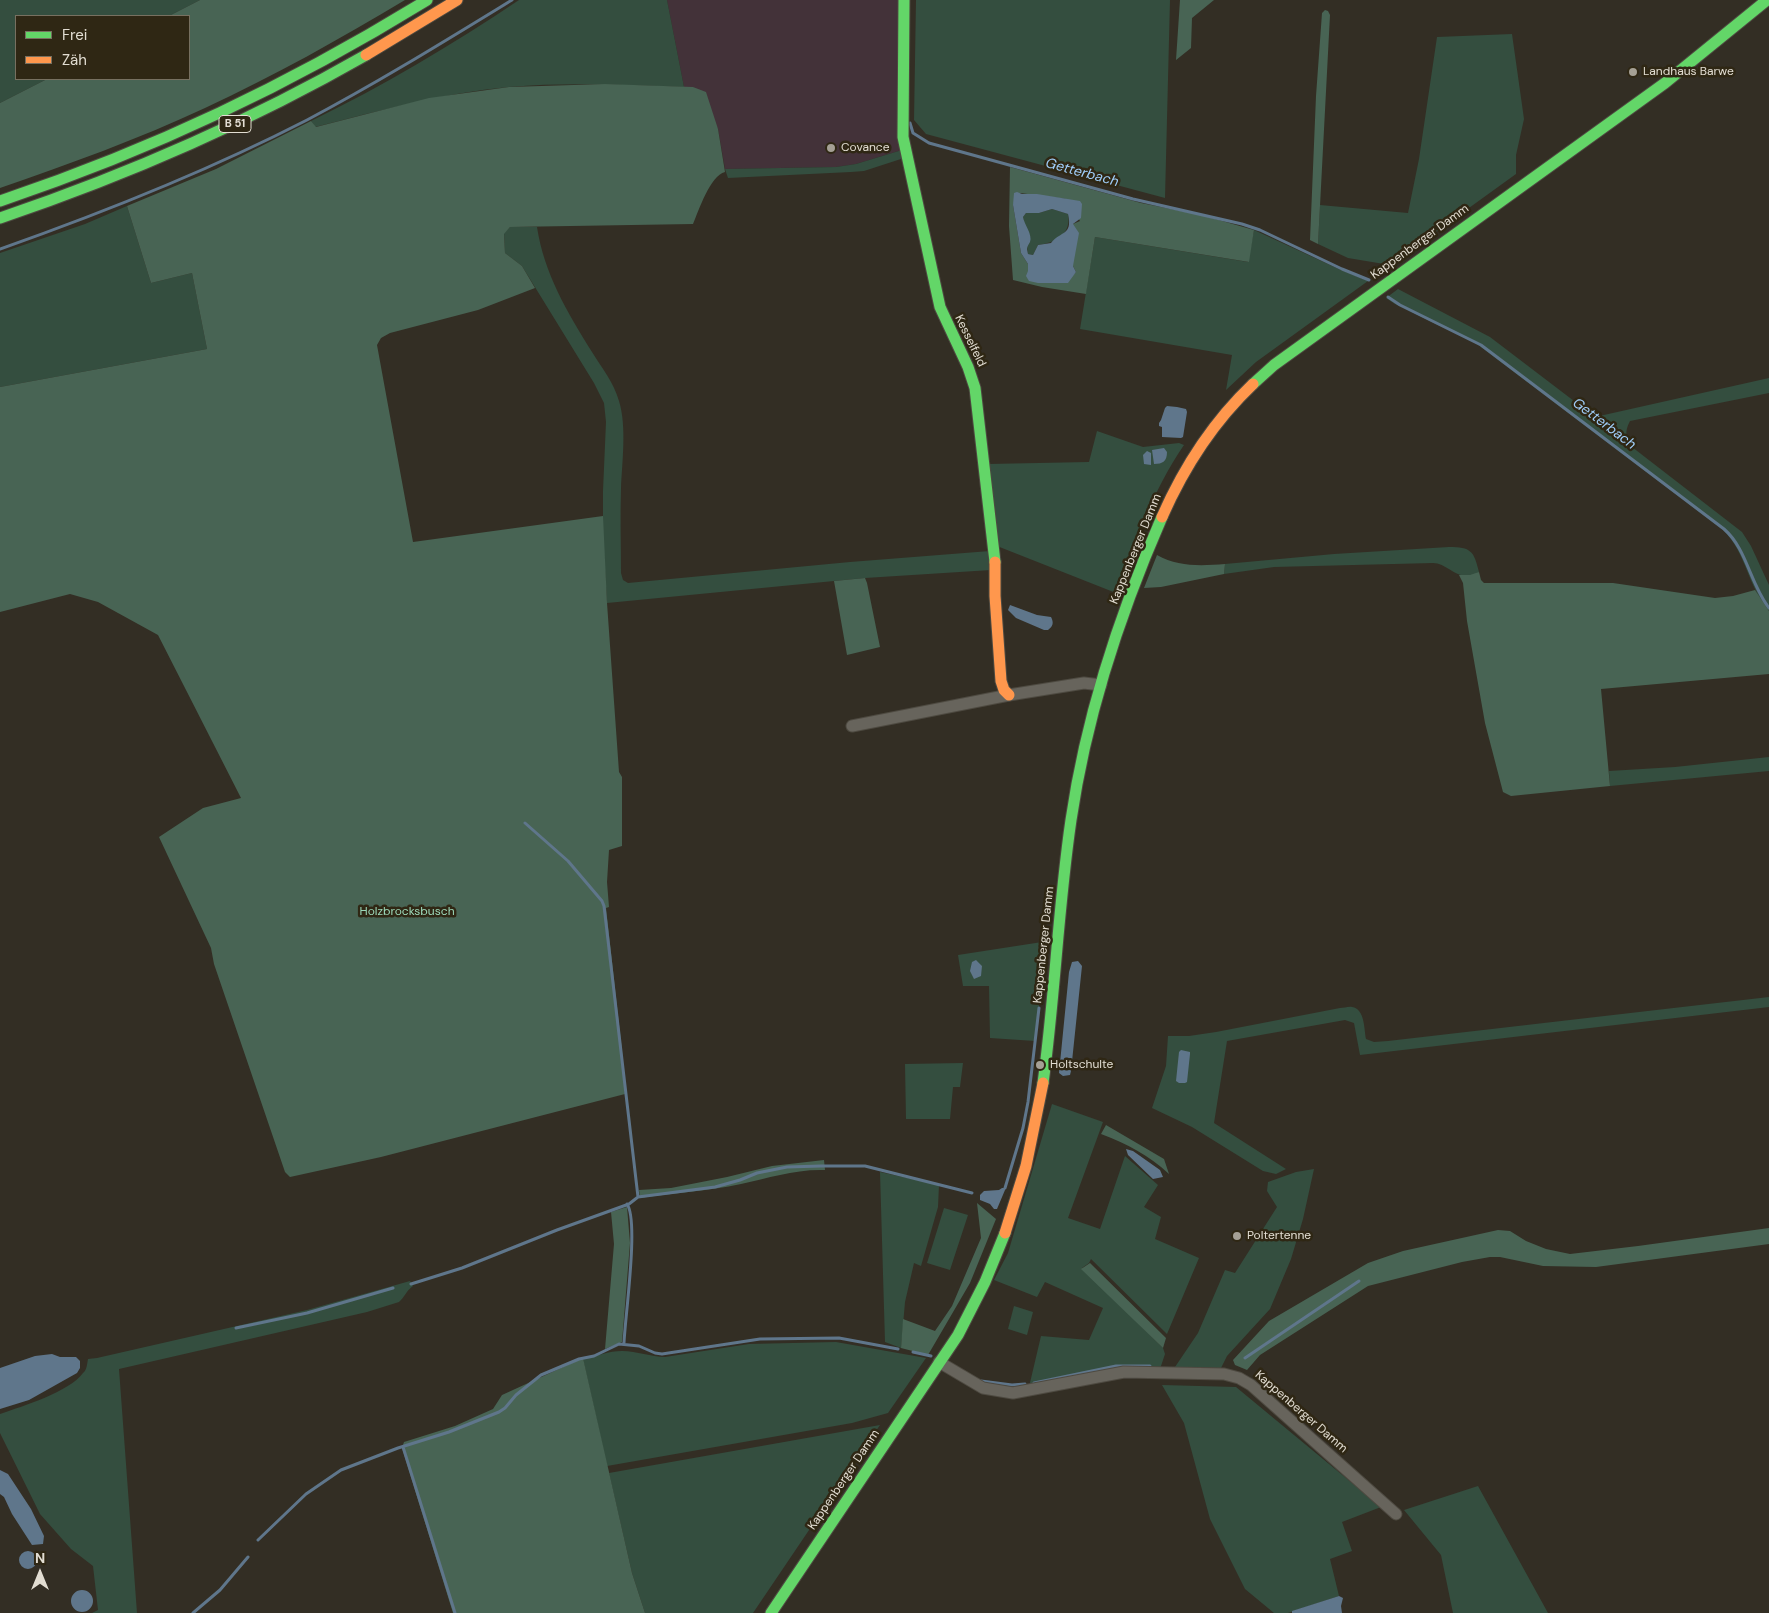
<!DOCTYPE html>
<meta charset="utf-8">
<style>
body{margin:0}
#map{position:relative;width:1769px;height:1613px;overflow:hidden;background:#332e24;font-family:"DM Sans",sans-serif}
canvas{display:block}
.legend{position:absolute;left:15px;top:15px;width:175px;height:65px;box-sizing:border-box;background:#2f2714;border:1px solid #777060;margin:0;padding:6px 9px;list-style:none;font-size:15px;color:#e2ddd2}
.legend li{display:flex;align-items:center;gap:10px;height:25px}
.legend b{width:25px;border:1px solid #777060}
.north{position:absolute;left:15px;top:1548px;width:50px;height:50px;-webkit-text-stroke:4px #2f2714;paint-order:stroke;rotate:0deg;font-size:14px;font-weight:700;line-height:20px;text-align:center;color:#e2ddd2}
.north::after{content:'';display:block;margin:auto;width:18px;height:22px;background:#e2ddd2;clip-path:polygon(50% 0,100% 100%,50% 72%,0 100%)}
</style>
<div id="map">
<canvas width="1769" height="1613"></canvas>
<ul class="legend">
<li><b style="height:6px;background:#63d668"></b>Frei</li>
<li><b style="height:6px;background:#ff974d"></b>Zäh</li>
</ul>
<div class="north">N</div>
</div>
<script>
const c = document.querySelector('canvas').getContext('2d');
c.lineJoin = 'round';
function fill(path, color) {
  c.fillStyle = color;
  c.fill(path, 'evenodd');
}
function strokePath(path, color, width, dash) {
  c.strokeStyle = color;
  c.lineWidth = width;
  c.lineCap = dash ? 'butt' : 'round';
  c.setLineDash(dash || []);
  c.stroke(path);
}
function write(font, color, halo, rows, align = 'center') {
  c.font = font + ' "DM Sans",sans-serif';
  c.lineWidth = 5;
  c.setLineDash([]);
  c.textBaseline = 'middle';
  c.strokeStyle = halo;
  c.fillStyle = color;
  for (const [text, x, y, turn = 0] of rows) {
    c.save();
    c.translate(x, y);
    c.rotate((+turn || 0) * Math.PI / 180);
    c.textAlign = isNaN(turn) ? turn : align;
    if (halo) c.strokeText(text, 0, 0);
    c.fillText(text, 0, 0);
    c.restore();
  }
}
const industrial = new Path2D(`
 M667,0h233l2,150 -46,14 -20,3 -111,2 -7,-40 -25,-42h-9z`);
const green = new Path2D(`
 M0,0h200l-31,16h-153v63h31l-47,24z
 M519,0h148l17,87c-58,-2 -117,-5 -175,0 -66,6 -130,24 -194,40l-4,-6c72,-35 141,-76 208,-121z
 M916,0h254l-5,198 -239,-64 -12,-14z
 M1512,34l12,85 -8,36v19l-126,91 -42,-7 -30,-14 2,-39 88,8 11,-54 18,-122z
 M902,150l2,8 -40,13 -13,1 -123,6 -3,-9 111,-2 20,-3z
 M127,206l24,77 41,-10 15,76 -207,38v-134l85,-29z
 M1052,209l16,5c4,20 -13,29 -30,31l-5,10 -5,-1 -5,-37 3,-4h13z
 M510,227h27c7,46 30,85 55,125 10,16 22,31 27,49 8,26 3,62 2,88 -1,28 0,56 0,84l2,7 5,3 222,-21 140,-11 1,19 -126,8 -258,25 -4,-65v-47l3,-69 -2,-19 -10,-20 -72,-117 -17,-13 -1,-20z
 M1254,230l87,40 27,11 -112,81 -30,28 6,-35 -152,-26 15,-92 153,25z
 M1398,289l92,48 105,80 174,-39v15l-139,28c-6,11 -4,17 2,26l110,85 9,14 18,39v26c-21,-24 -23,-59 -46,-81l-246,-186 -82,-40 -9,-6z
 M1097,431l46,16 36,-4 5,2c-31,45 -49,97 -68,148l-119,-47 -9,-82 101,-2z
 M1449,547c22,0 25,4 30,25 -20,13 -30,-9 -46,-9l-159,4 -50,7 1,-10 109,-10z
 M1769,757v14l-159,15 -1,-15 66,-4z
 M1042,942l4,2 -11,97 -45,-3 -1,-52h-26l-5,-31z
 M1769,997v10l-409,48 -6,-32 -9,-3 -118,21 -13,82 72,46 -10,5 -13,-3 -71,-44 -40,-19 14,-42 2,-30h21l27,-4 124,-24c4,0 9,-2 12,-1 13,2 12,22 14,32l8,3 14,-1z
 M963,1063l-3,24h-7l-3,32h-44l-1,-55z
 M1052,1104l51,18 -35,96 32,11 25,-73 33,29 -14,22 17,10 -6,22 44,19 -32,76 -76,-75 -2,4 -7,5 81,80 2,6 -5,15 -131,18 12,-51 48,4 14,-32 -58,-26 -8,15 -43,-17 14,-27z
 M1314,1169l-11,50 -12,40 -21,50 -43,47 -6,12 -46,-1 23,-34 27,-63 10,3 42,-66 -10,-16 1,-9 28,-10z
 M880,1172l59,13 -1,22 -17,59 -7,-3 -9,39 -4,46 -16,-6z
 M944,1208l24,7 -18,55 -23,-7z
 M410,1281l3,5c-8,6 -8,11 -14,16l-32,10 -248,57 18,244h-45l6,-3 -5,-44 -22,-17 -31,-35 -40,-81v-19c23,-8 69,-22 83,-41 4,-3 4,-9 5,-14l9,-1 210,-48z
 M1014,1306l19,6 -6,23 -19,-6z
 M836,1342l90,16 -38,55 -36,10 -245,43 -24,-107c13,-3 26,-8 39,-8 15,0 29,6 43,6l84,-13z
 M1162,1385l74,2 145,120 -39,15 10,29 -22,8 9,37 -51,17h-14l-29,-24 -35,-70 -26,-96z
 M880,1425l-127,188h-108l-13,-40 -23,-100z
 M1478,1486l70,127h-95l-12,-58 -37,-45z`);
const forest = new Path2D(`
 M200,0h205c-65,39 -131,76 -200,108 -66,31 -136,56 -205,80v-85l47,-24h142v-63h-20z
 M1180,0h34l-22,18 -1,30 -15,12z
 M1325,10l3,1 2,4 -12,229 -8,-4 6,-144 6,-83z
 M605,84l88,3 13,5 12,37 7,43c-15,4 -26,38 -32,52l-183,3 -6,7 1,19 17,13 13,22 -57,22 -88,23 -9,5 -4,7 36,197 190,-26 4,87 12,169 3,5v69l-13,4 -2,32 2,25 -3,1 16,143 3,43 -244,63 -91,20 -5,-5 -71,-208 -3,-16 -52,-111 44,-29 38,-10 -83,-163 -60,-33 -28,-8 -70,18v-225l207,-38 -15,-76 -41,10 -24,-77 89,-37 95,-48 5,6 113,-29 80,-11z
 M1010,167l131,36 60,12 53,15 -5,32 -154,-25 -9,57 -44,-7 -29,-7 -4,-54zM1020,193l46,6 14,22 -7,3v42l3,6 -6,6 -42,-7v-7l-7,-11 -8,-48z
 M1157,555c21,12 44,11 68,9l-1,10 -63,13 -17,1z
 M1479,572l2,8 3,3h129l102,15 18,-2 22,-6 14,21v63l-168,15 9,97 -99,10 -8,-4 -18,-69 -18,-102 -4,-38 -4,-8h11z
 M865,578l2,5 13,64 -33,8 -13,-74z
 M1106,1125l58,34 5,15c-20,-19 -42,-30 -68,-40z
 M824,1160l1,10c-30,-1 -56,8 -84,14 -33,7 -68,9 -101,14l-1,-8 32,-2 56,-11 45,-11z
 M977,1203l19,16 -26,64 -42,72 -27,-7 2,-29 32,12 17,-25 29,-68z
 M627,1207l3,36 -8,99 -17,7 9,-105 -3,-32z
 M1769,1228v16l-173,23 -53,-1 -43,-9h-10l-28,5 -94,24 -108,69 -13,15 -12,-5 -2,-5 36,-39 99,-58 35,-12 95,-21 12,1 16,10 20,8 24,5 68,-8z
 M1090,1263l76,75 -3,10 -82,-79z
 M583,1358l49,215 13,40h-192l-51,-165 2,-6 51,-16 38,-17 9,-14z`);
const water = new Path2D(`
 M1017,192l5,2h15l43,7 2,3 -1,14 -8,6 6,9 -6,33 3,6 -8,11h-30l-9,-2 -3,-5 2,-5v-7l-7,-11 -8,-48 1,-12zM1052,209l16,5c5,22 -8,17 -17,29l-13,2 -5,10 -5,-1 -1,-5c0,-3 2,-5 3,-7 3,-7 -6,-18 -7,-25l3,-4h13z
 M1167,406l10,1 9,2 1,3 -4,25 -2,1 -19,-1v-10l-3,-1v-3l2,-3 4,-12z
 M1164,448l3,4c0,9 -4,12 -13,12l-2,-14z
 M1147,451l4,2v12l-7,-1 -1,-9z
 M1010,605l27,10 14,2c3,6 2,9 -3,13h-4l-28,-12 -8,-8z
 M976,960l6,6 -1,10 -7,3 -4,-8 2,-9z
 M1078,961l4,5 -11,105 -1,4 -7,1 -4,-3 10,-101 3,-10z
 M1181,1050l9,2v2l-3,28 -2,1h-6l-3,-2 3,-29z
 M1126,1149l7,2 27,19 3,7 -10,2 -25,-24z
 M1002,1188h3v2l-8,19h-3l-4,-5 -10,-4v-5l4,-4 15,-1z
 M52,1354l8,3h16l4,4v7l-3,5 -48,27 -29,9v-41l35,-12z
 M0,1470l8,4 23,35 13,27 -1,8 -11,1 -20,-31 -8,-17 -4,-3z
 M19 1560a9 9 0 1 1 18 0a9 9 0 1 1-18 0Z
 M71 1601a11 11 0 1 1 22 0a11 11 0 1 1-22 0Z
 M1339,1596l4,2 -2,8 1,7h-50v-2z`);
const stream = new Path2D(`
 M910,123l3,10 16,10 204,56 109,25 18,6 82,39 27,11
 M0,249c105,-37 208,-78 307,-129 70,-37 138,-79 205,-120
 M1388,297l12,8 81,40 243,184c23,20 26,55 45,79
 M525,823l43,38 34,40 2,5 34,291
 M1005,1188l18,-60 5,-26 11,-94
 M411,1284l51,-16 95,-38 72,-26 9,-7 77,-10 25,-7 17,-7 30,-6 34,-1h44l107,27
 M236,1328l71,-15 86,-25
 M624,1343c1,-26 15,-122 3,-139
 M913,1352l18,4
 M1245,1358l114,-77
 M981,1381l31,4 13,-1
 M1034,1383l82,-17h34
 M403,1447l52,166
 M258,1540l48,-46 35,-24 57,-22 51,-16 50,-20 6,-4 11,-13 25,-20 38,-16 15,-3 25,-12 20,2 16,7 7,1 98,-15 79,-1 59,11
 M193,1613l27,-23 28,-33`);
const street = new Path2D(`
 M852,726l157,-31 75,-12 17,2
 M939,1362l44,26 30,5 111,-21 100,2 15,4 12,7 145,129`);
const fast = new Path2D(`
 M904,0l-1,137 37,170 28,60 7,21 20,174
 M0,201c154,-52 289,-116 427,-201
 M0,218c127,-43 249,-96 366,-163
 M1253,384l21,-19 391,-282 102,-83
 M1043,1083c12,-87 15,-175 28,-263 15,-103 49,-207 91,-303
 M771,1613l187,-278 27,-53 20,-49`);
const slow = new Path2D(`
 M366,55l91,-55
 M1162,517c22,-50 51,-95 91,-133
 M995,562v34l6,85 3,9 5,5
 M1005,1233l21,-67 17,-83`);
const markers = [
 [1633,72,5,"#a5a095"],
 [831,148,5,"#a5a095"],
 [1040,1065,5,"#a5a095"],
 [1237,1236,5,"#a5a095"]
];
const shields = [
 [235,124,32]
];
const shieldNames = [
 ["B 51",235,124]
];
const poiNames = [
 ["Landhaus Barwe",1643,72],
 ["Covance",841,148],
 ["Holtschulte",1050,1065],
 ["Poltertenne",1247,1236]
];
const streetNames = [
 ["Kappenberger Damm",1420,242,-36],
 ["Kesselfeld",970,341,64],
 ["Kappenberger Damm",1136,549,-68],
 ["Kappenberger Damm",1044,945,-84],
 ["Kappenberger Damm",1301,1412,41],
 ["Kappenberger Damm",844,1480,-56]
];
const parkNames = [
 ["Holzbrocksbusch",407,912]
];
const waterNames = [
 ["Getterbach",1082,173,15],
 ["Getterbach",1604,424,37]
];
fill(industrial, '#433239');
fill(green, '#344e3f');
fill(forest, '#486454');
fill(water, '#5f768b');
strokePath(stream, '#5f768b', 3);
strokePath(street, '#4e4a41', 13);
strokePath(fast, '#4e4a41', 13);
strokePath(slow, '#4e4a41', 13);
strokePath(street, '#67645c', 11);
strokePath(fast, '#63d668', 11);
strokePath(slow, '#ff974d', 11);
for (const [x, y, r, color] of markers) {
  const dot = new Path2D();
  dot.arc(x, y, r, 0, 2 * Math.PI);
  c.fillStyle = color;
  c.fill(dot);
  strokePath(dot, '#2f2714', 2);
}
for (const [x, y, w] of shields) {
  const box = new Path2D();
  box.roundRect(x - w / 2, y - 8.5, w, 17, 4);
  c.fillStyle = '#2f2714';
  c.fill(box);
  strokePath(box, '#e2ddd2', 1);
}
write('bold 11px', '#e2ddd2', null, shieldNames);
write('12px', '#e2ddd2', '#2f2714', poiNames, 'left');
write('12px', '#e2ddd2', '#2f2714', streetNames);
write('12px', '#9cdaba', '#2f2714', parkNames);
write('italic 14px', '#a0cefa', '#2f2714', waterNames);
</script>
